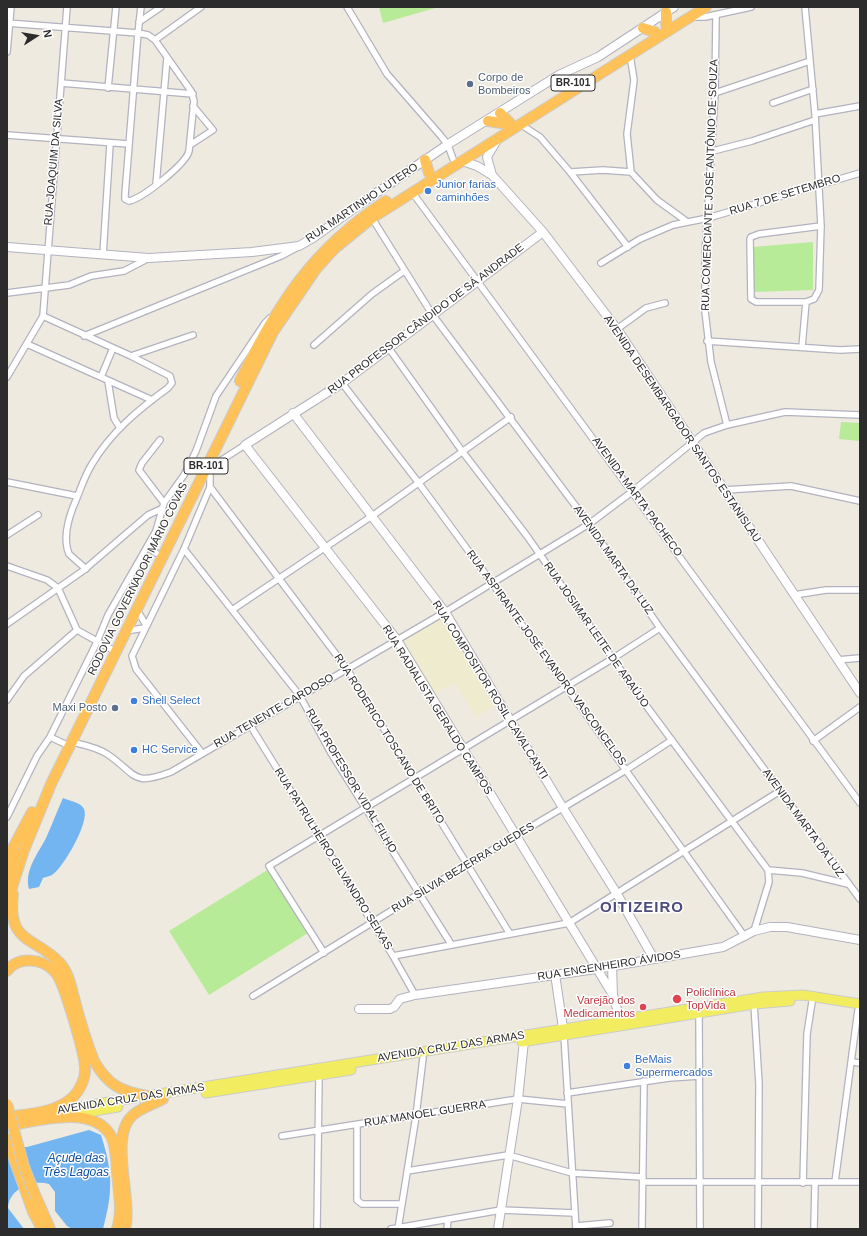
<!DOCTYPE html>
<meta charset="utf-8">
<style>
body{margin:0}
#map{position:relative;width:867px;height:1236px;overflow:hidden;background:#eeeadf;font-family:Helvetica,sans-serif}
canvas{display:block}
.frame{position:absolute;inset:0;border:8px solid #2c2c2c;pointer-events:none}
.north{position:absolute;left:16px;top:16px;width:40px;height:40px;-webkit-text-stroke:3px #fff;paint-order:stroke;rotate:78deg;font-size:11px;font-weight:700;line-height:16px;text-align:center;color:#2c2c2c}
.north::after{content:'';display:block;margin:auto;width:14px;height:18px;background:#2c2c2c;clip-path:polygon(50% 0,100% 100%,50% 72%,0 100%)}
</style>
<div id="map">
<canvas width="867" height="1236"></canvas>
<div class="frame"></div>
<div class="north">N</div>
</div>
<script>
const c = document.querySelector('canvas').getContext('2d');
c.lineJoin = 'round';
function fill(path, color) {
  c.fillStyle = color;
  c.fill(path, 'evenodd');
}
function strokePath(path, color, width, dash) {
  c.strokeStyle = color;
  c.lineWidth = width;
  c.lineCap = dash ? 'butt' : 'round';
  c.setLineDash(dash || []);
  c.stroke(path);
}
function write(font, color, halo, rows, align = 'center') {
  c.font = font + ' Helvetica,sans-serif';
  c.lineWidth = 3;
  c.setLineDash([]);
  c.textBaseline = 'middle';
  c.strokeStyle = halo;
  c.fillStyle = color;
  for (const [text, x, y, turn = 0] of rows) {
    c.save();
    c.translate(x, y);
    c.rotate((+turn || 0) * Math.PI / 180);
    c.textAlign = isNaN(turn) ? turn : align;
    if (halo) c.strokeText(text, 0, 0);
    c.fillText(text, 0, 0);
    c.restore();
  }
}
const education = new Path2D(`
 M442,617l53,89 -19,11 -21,-34 -20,11 -32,-53z`);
const pitch = new Path2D(`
 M379,7h60l-56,16z
 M813,242v48l-60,2v-45z
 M841,422l19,1v18l-21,-2z
 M269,869l39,64 -99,62 -40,-64z`);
const water = new Path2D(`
 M63,798c6,3 18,4 21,11 6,13 -21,59 -32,66 -2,1 -6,2 -9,3l-4,9 -10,2c-5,-19 9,-35 17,-51 6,-13 11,-27 17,-40z
 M89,1130l12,5c12,38 12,56 2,94h-31l-5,-3 -12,-15v-19l-6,-8c-17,-5 -40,5 -41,24l16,21h-17v-82h20z`);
const street = new Path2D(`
 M347,7l40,67 54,62 7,9 5,14
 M716,15l-1,78 -10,161v57l6,51 16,63
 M691,17h14l46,-10
 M139,22l22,-15
 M7,23l131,10 10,2 7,5 36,51 3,10 -5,50c-3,13 -46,47 -60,50l-4,-2v-4l13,-162 3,-26
 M155,40l46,-33
 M7,52l4,-45
 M630,55l4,25 -7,54 4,38 26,28 29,21
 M61,83l132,11
 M108,88l8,-81
 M715,93l95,-32
 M773,103l40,-14
 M815,114l45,-8
 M520,124l20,13 30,35 58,75
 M7,135l122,9
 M190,145l23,-15 -20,-24
 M713,151l39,-10 63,-21
 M570,172l33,-2 28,2
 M156,185l11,-127
 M412,192l448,611
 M372,218l60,96 157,210 71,104 200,271
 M103,255l7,-111
 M601,263l39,-24 33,-14 35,-7 152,-45
 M7,293l62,-8 22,-9 33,-5 25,-13
 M806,302h-50l-5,-3 -1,-60 1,-2 8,-3 62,-8
 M43,316l88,40 39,20 2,7 -4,5c-29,21 -57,44 -76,76 -7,11 -11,24 -16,36 -7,16 -14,37 -7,54l17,15
 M617,329l29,-21 19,-5
 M84,336l197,-80 15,-8
 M707,341l133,9 20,-1
 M27,344l125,56
 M314,345l58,-51 32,-23
 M388,347l74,104 65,85 112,160 129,174 1,12 -15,49
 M802,347l4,-45 8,-3 5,-9 2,-64 -6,-112 -10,-107
 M131,356l62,-21
 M7,377l36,-61 24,-309
 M101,377l12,-29
 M108,381l6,37 6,10
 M342,383l76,99 74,101 253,354
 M160,440l-18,23 -3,7 25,33
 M210,471v16l137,182 163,265
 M210,471l10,-10 25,-16
 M7,482l70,14
 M724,490l67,-4 69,15
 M7,535l31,-20
 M147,547l9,6
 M184,549l116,147 31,57 120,191
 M7,566l40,14 11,8
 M58,588l19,42 34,19
 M794,595l32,-5h34
 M137,610l9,15
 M232,610l140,-94 139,-99
 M7,624l77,-54 64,-55 13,-6
 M126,631l18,-3
 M837,660l23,-2
 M7,700l17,-24 53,-46
 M250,725l143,231 22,39
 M50,737l15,7
 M813,741l47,-34
 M72,742c12,3 24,5 35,12 30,20 24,33 64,18l274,-160 144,-88 44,-33 71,-58 23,-8 58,-13 75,3
 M202,753l-66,-84 -4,-13 52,-107 26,-62
 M7,817l30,-61 13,-19 47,-95 11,-27 48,-84 8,-28 20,-28 12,-24 20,-55 49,-73 5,-5
 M768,870l34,3 46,11
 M324,953l-55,-87 343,-207 48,-31
 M393,956l176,-33 211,-132
 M253,996l167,-103 206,-123 46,-30
 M754,1004l5,80 -1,145
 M699,1013l1,216
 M564,1036l12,193
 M852,1062l8,1
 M567,1093l102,-15 30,-2
 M357,1125v75l5,4h39
 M282,1136l236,-37 50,5
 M407,1171l101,-16 64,18 71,4
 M643,1182h217
 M835,1182l23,-172
 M803,1183l4,-149 5,-32
 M576,1226l34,-3
 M317,1229l2,-154
 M391,1229l110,-19 73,3
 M398,1229l18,-113 7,-58
 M447,1229l1,-9
 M642,1229l2,-148
 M814,1229l1,-46`);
const secondary = new Path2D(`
 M462,161l15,5 15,9 51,57 74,97 243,364
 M492,175l-5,-18 10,-17
 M543,232l-201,151 -97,62 152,195 216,355 9,31
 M7,247l142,11 103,-6 47,-6 14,-8 47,-34 90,-61 109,-68 39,-18 76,-50
 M293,413l152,199 118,196 54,86 37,65
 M612,966l1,29
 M555,974l9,61
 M359,1009h31l4,-2 6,-8 15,-4 181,-26 127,-22 31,-16 16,-4h17l73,13
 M498,1229l20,-130 6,-58`);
const primary = new Path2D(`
 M522,1042l232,-38 36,-3
 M206,1093l145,-23
 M53,1111l710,-114 40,-2 57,9
 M70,1115l48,-8`);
const highway = new Path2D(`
 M666,25v-13
 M643,28l12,4
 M500,113l10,10
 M488,121l19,3
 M425,160l4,13
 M240,381c37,-76 73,-133 146,-180
 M7,859l25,-47
 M7,878l8,-25
 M13,894c-6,50 21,42 46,68 11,11 13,30 17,43 5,19 11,38 18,56 14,24 26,30 53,35
 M7,903l17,-53 27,-66 222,-452 43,-63 18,-20 38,-31 334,-211
 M7,971c11,-15 36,-13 48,1 9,9 29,81 30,95 1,11 -5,23 -12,30 -17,16 -44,17 -66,20
 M7,1126c30,-5 88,-23 105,12 4,10 4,22 5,33 1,19 6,40 0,58
 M7,1139l26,73 9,17
 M36,1197l14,32
 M125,1229c8,-30 -17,-93 8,-114 8,-7 21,-11 30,-16`);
const highwayBridge = new Path2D(`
 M7,1104l17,63 12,30`);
const markers = [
 [470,84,4,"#5c6f8a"],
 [428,191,4,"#3f7fe0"],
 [134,701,4,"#3f7fe0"],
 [115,708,4,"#5c6f8a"],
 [134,750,4,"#3f7fe0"],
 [677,999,5,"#e0444e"],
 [643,1007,4,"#e0444e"],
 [627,1066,4,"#3f7fe0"]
];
const shields = [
 [573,83,44],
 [206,466,44]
];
const shieldNames = [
 ["BR-101",573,83],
 ["BR-101",206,466]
];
const serviceNames = [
 ["Corpo de",478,78],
 ["Bombeiros",478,91],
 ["Maxi Posto",107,708,"right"]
];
const streetNames = [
 ["RUA JOAQUIM DA SILVA",54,162,-85],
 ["RUA COMERCIANTE JOSÉ ANTÔNIO DE SOUZA",710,185,-88],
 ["RUA 7 DE SETEMBRO",785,195,-17],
 ["RUA MARTINHO LUTERO",362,203,-34],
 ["RUA PROFESSOR CÂNDIDO DE SÁ ANDRADE",426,319,-37],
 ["AVENIDA DESEMBARGADOR SANTOS ESTANISLAU",682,429,56],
 ["AVENIDA MARTA PACHECO",637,497,54],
 ["AVENIDA MARTA DA LUZ",613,560,55],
 ["RODOVIA GOVERNADOR MÁRIO COVAS",138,579,-64],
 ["RUA JOSIMAR LEITE DE ARAÚJO",596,635,55],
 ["RUA ASPIRANTE JOSÉ EVANDRO VASCONCELOS",546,658,54],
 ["RUA COMPOSITOR ROSIL CAVALCANTI",490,690,58],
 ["RUA RADIALISTA GERALDO CAMPOS",437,710,58],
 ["RUA TENENTE CARDOSO",274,711,-30],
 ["RUA RODERICO TOSCANO DE BRITO",389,739,58],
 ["RUA PROFESSOR VIDAL FILHO",351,781,59],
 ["AVENIDA MARTA DA LUZ",803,823,54],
 ["RUA PATRULHEIRO GILVANDRO SEIXAS",333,859,58],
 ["RUA SÍLVIA BEZERRA GUEDES",463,868,-31],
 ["RUA ENGENHEIRO ÁVIDOS",609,966,-9],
 ["AVENIDA CRUZ DAS ARMAS",451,1047,-9],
 ["AVENIDA CRUZ DAS ARMAS",131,1099,-9],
 ["RUA MANOEL GUERRA",425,1114,-9]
];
const shopNames = [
 ["Junior farias",436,185],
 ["caminhões",436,198],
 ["Shell Select",142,701],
 ["HC Service",142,750],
 ["BeMais",635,1060],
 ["Supermercados",635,1073]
];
const healthNames = [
 ["Policlínica",686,993],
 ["TopVida",686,1006],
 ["Varejão dos",635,1001,"right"],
 ["Medicamentos",635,1014,"right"]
];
const waterNames = [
 ["Açude das",76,1159],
 ["Três Lagoas",76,1173]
];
const districtNames = [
 ["OITIZEIRO",642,908]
];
fill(education, '#efebcf');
fill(pitch, '#b7eb97');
fill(water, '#72b5f0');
strokePath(street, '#b2b2c0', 8);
strokePath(secondary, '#b2b2c0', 10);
strokePath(primary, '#ccc', 11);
strokePath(highway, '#ccc', 12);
strokePath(street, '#fff', 5.5);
strokePath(secondary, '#fff', 8);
strokePath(primary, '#f2ed60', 9);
strokePath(highway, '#ffc259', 10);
strokePath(highwayBridge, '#ccc', 12, []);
strokePath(highwayBridge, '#ffc259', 10);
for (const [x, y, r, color] of markers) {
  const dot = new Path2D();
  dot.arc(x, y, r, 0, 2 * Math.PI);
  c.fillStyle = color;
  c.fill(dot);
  strokePath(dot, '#fff', 1.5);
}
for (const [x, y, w] of shields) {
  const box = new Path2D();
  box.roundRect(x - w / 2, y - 8, w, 16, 3);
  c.fillStyle = '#fff';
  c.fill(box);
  strokePath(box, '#2c2c2c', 1);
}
write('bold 10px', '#2c2c2c', null, shieldNames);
write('11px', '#4e5e75', '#fff', serviceNames, 'left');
write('11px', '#2c2c2c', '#fff', streetNames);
write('11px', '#366cbe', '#fff', shopNames, 'left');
write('11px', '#be3a42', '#fff', healthNames, 'left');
write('italic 12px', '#0d50a0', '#fff', waterNames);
c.letterSpacing = '1px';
write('bold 15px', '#4d4c7e', '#fff', districtNames);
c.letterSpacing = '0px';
</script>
